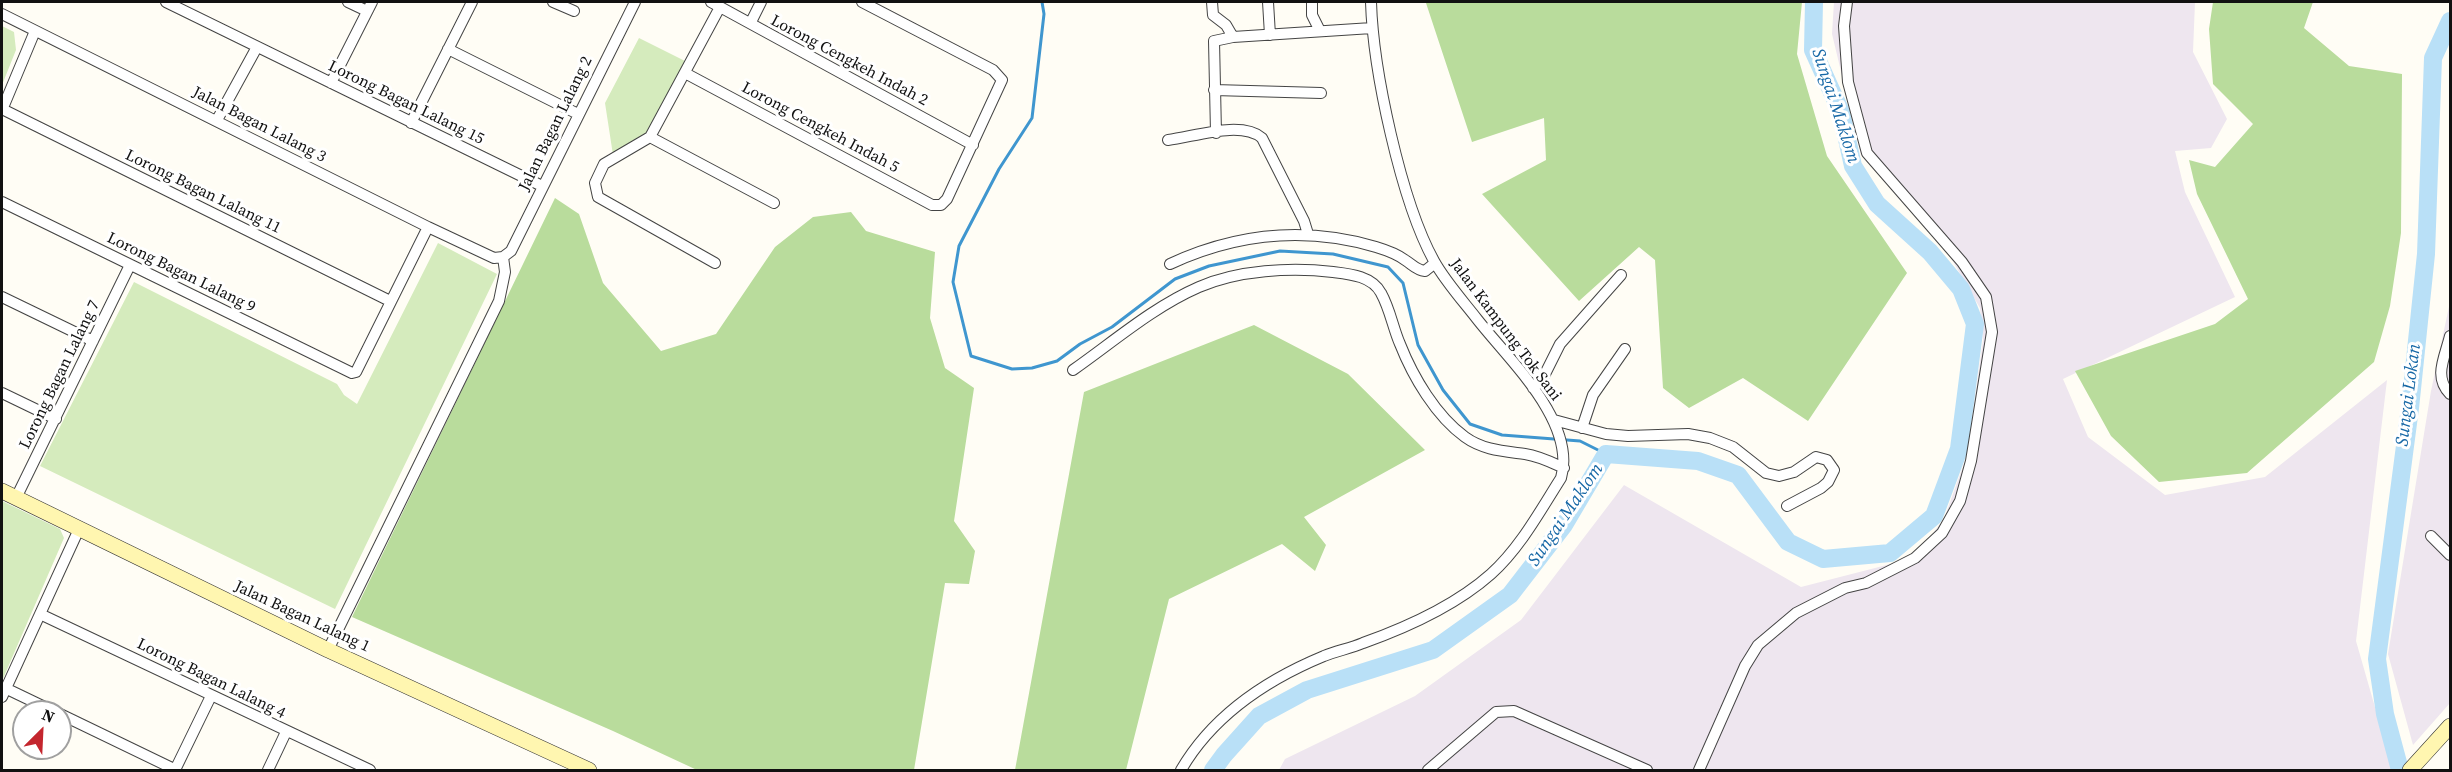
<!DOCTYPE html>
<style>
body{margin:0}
#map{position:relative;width:2452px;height:772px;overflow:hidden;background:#fffdf5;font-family:"Source Serif 4",serif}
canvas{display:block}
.frame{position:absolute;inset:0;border:3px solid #111;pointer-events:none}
.north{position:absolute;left:12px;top:700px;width:60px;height:60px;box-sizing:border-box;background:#fff;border:2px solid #a0a0a0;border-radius:50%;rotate:24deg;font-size:16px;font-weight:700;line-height:24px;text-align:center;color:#111}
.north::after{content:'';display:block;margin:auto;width:21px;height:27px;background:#c4262e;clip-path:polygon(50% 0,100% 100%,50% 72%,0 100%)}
</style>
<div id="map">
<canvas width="2452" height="772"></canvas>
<div class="frame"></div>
<div class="north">N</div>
</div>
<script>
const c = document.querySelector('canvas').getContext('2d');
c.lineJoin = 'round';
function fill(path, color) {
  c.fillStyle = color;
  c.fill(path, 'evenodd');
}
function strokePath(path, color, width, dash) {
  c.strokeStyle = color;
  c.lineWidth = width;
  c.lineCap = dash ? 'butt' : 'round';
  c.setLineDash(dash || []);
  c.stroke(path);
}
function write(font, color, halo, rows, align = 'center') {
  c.font = font + ' "Source Serif 4",serif';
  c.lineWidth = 6;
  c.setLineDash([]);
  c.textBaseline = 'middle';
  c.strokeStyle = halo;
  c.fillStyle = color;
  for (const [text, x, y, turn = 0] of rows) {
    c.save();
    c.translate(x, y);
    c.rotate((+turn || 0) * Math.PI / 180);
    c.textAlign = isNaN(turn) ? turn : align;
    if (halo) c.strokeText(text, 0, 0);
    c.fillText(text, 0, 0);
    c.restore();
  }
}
const industrial = new Path2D(`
 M1834,2h361l-2,50 34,67 -16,29 -36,3 10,41 50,105 -172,82 25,58 77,58 100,-18 122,-97 -31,261 37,129h-1114l6,-11 130,-63 106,-76 103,-135 177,102 113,-29 30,-39 23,-64 16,-115 -3,-32 -32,-55 -87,-98 -29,-121z
 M2450,302v401l-37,42 -25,-91 43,-263z`);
const green = new Path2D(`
 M2,26l12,6 2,18 -14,35z
 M639,38l48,24 -39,72 -35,21 -8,-52z
 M438,243l59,31 -162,335 -295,-143 94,-184 203,102 7,11 13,9z
 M2,501l58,28 4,9 -62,143z`);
const forest = new Path2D(`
 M1430,2h372l-5,52 30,102 80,117 -99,148 -65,-43 -54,30 -26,-20 -8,-128 -16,-13 -60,54 -97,-107 64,-34 -2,-42 -72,24 -46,-139z
 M2213,2h100l-9,26 45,38 53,8 -1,159 -11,73 -16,56 -127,111 -88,9 -48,-46 -36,-65 140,-47 33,-25 -51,-105 -8,-34 26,7 38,-43 -40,-40 -4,-55z
 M555,198l24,16 24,69 58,68 55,-17 59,-87 38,-30 38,-5 15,19 69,21 -5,66 15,50 29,20 -20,133 21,30 -6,33 -24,-1 -31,187h-217l-84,-39 -261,-114z
 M1254,325l94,49 77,76 -121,67 22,28 -11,26 -33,-27 -113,55 -43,171h-111l69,-378z`);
const stream = new Path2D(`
 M1042,2l2,12 -12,104 -33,51 -40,77 -6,36 18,74 41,13 20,-1 25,-7 23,-17 32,-17 63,-48 34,-13 71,-15 53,3 55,13 15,16 15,62 25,45 27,34 32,11 78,6 26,13`);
const river = new Path2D(`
 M1213,770l11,-15 35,-39 48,-26 126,-40 77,-55 54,-70 42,-71 92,7 40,14 50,67 35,17 67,-6 44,-37 25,-67 16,-125 -14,-35 -31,-37 -53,-48 -24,-38 -12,-54 -28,-62 1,-48
 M2400,770l-15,-56 -8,-55 33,-251 16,-154 7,-196 17,-37`);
const minor = new Path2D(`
 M166,2l376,184
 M348,2l19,9
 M553,2l21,9
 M711,2l262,143
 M1212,2l1,13 13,10 7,12
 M1268,2l2,33
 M1312,2v13l8,16
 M2,14l426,213 66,31 9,-1
 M751,22l10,-20
 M448,49l130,65
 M685,73l247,132h9l6,-6 55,-119 -9,-10 -131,-68
 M331,83l41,-81
 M1214,90l107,3
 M2,109l388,192
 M2,110l33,-79
 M217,120l40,-73
 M411,123l61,-121
 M1216,133l-2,-92 19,-4 139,-9
 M650,137l124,66
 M1168,140c26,-3 73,-20 94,-2l42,83 4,13
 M2,202l350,171 4,-1 72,-145
 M503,257l8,-6 124,-249
 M715,263l-117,-66 -3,-14 9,-19 46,-27 70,-130
 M1170,264c67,-31 135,-38 206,-17 10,3 21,7 29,13 8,5 11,10 20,11l10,-8
 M2,297l91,44
 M2450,336c-5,21 -17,41 0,58
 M1073,370c40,-28 80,-63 126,-83 39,-17 92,-20 134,-15 17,2 39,4 48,21 9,16 12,35 19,51 13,33 36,72 65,93 18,13 38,14 60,17 14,2 26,8 39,14
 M1533,388l10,-10 17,-34 61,-69
 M2,393l54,26
 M1554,420l52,14 22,2 60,-2 22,4 23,9 33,26 13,3 15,-4 22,-15 11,3 7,10 -6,12 -7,6 -34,18
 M1582,428l11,-33 32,-46
 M16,498l114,-233
 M2431,536l19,19
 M40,614l330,156
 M328,650l171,-349 6,-29 -2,-15
 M5,688l50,24
 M2,697l77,-168
 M60,714l116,56
 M175,770l36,-74
 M268,770l18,-38
 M1181,770c32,-55 85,-90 143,-114 13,-5 27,-8 39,-13 45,-16 92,-37 128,-69 29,-26 49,-63 70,-96 16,-56 -52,-118 -84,-159 -14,-18 -32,-38 -43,-58 -33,-60 -61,-191 -63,-259
 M1428,770l68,-58 18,-1 133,59
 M1699,770l46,-104 13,-21 38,-32 49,-25 21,-5 49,-25 27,-25 18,-32 11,-40 21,-129 -6,-35 -24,-35 -95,-109 -19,-71 -4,-56 3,-24`);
const secondary = new Path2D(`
 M2,491l326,159 261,120
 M2410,770l40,-44`);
const streetNames = [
 ["Lorong Cengkeh Indah 2",849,61,28],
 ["Lorong Bagan Lalang 15",406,103,26],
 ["Jalan Bagan Lalang 2",556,124,-64],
 ["Jalan Bagan Lalang 3",259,125,27],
 ["Lorong Cengkeh Indah 5",820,128,28],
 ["Lorong Bagan Lalang 11",203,192,26],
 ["Lorong Bagan Lalang 9",181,273,26],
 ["Jalan Kampung Tok Sani",1505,330,53],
 ["Lorong Bagan Lalang 7",60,375,-64],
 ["Jalan Bagan Lalang 1",302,617,25],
 ["Lorong Bagan Lalang 4",211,679,26]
];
const waterNames = [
 ["Sungai Maklom",1835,106,72],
 ["Sungai Lokan",2409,395,-83],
 ["Sungai Maklom",1566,515,-56]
];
fill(industrial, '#eee6ef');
fill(green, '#d5ebbd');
fill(forest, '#b9dc9c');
strokePath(stream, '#3f96cf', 3);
strokePath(river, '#b9e0f7', 18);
strokePath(minor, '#444', 12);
strokePath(secondary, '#333', 16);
strokePath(minor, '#fff', 10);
strokePath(secondary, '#fff6b0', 15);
write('16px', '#111', '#fff', streetNames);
write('italic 18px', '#1768a6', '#fff', waterNames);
</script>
